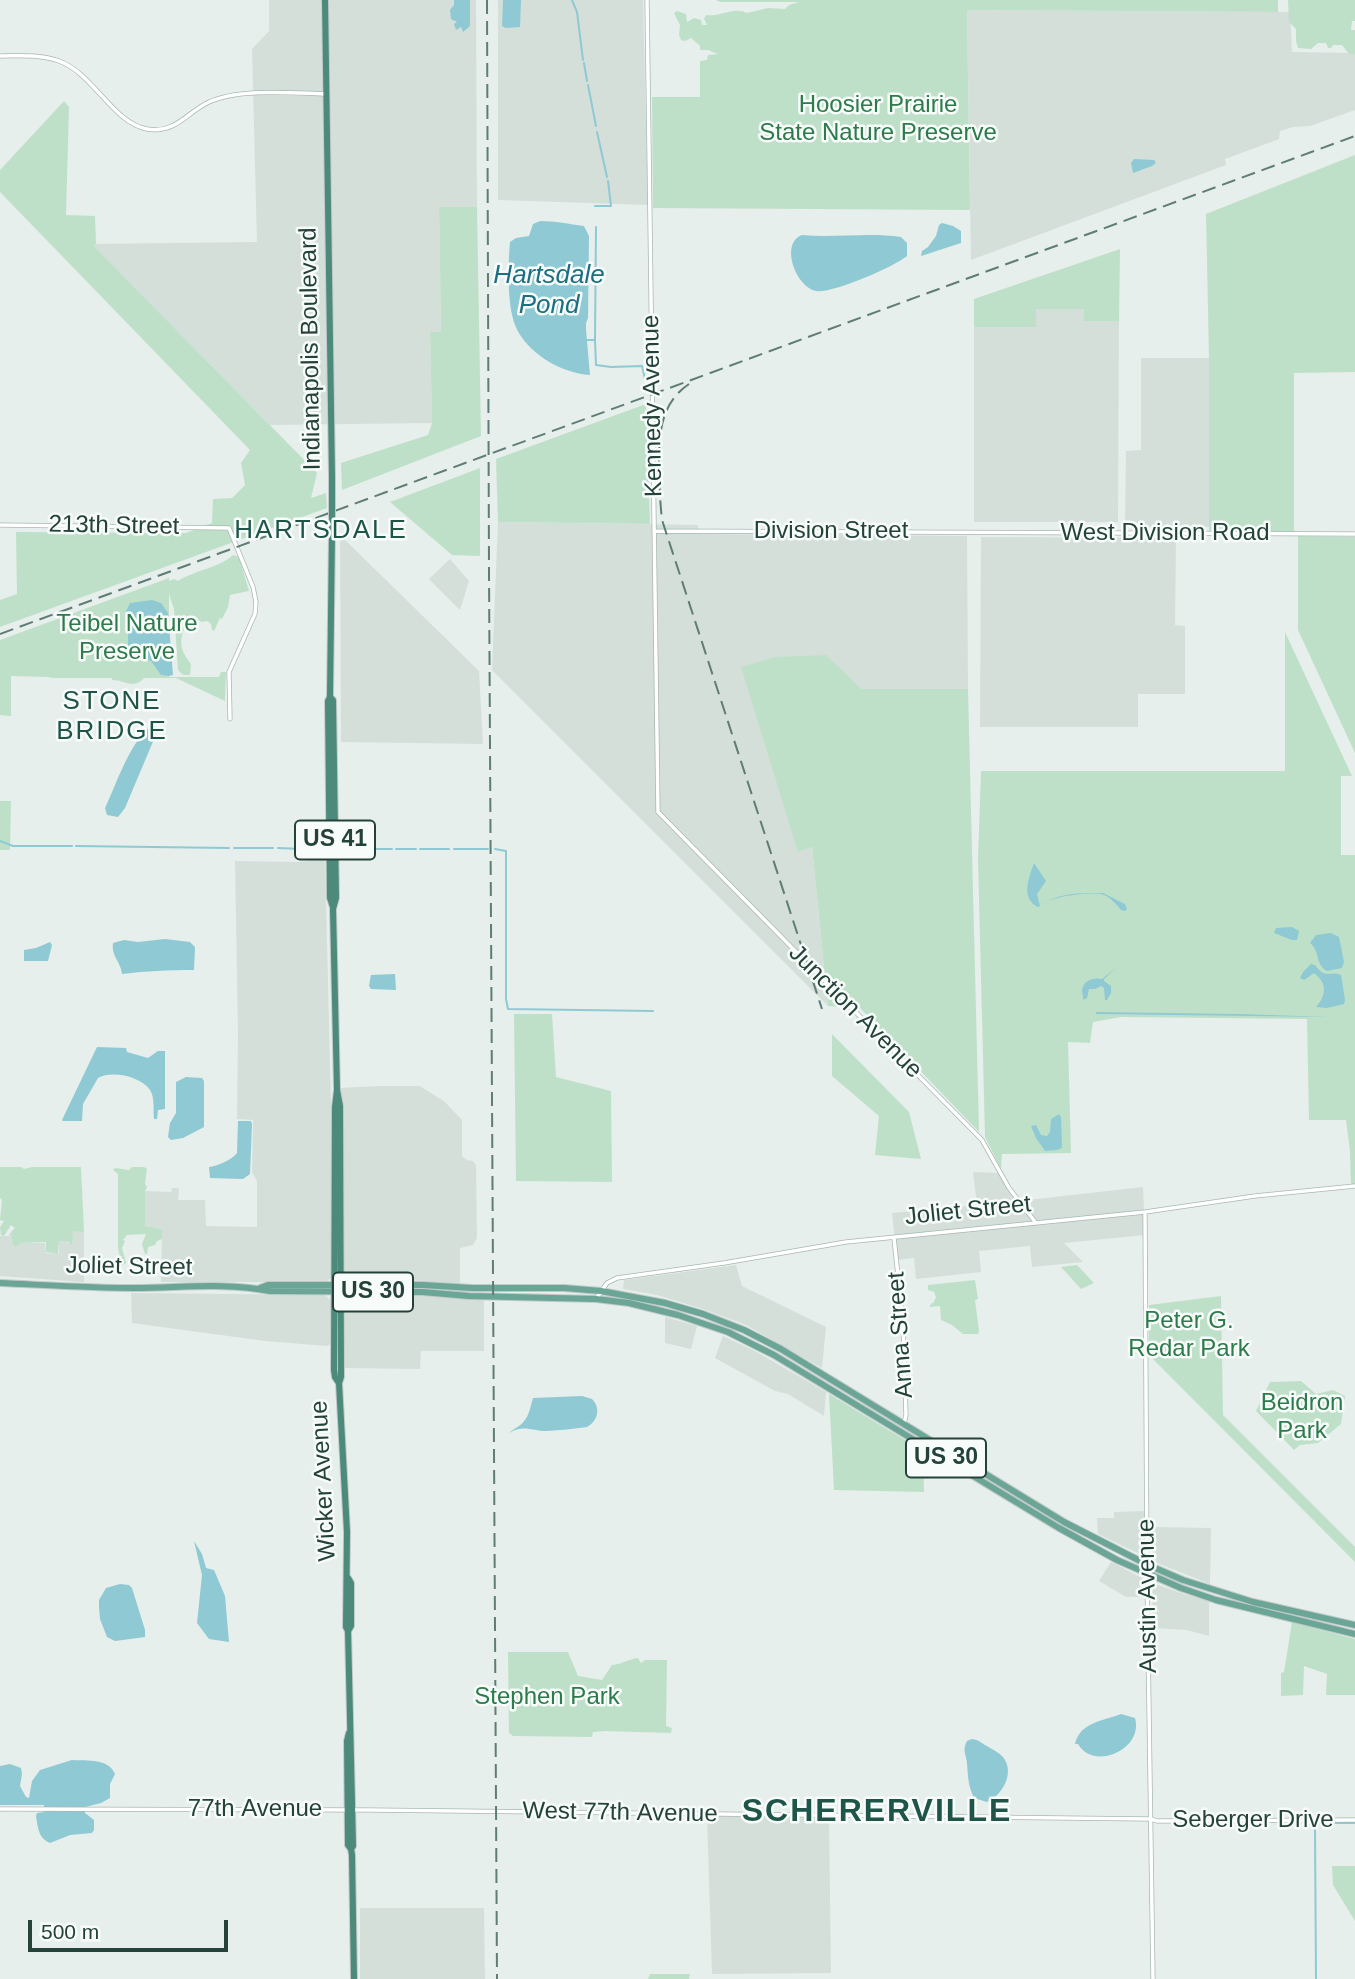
<!DOCTYPE html>
<style>
body{margin:0}
#map{position:relative;width:1355px;height:1979px;overflow:hidden;background:#e6efeb;font-family:Arial,sans-serif}
canvas{display:block}
.scale{position:absolute;left:28px;top:1920px;width:200px;height:32px;box-sizing:border-box;border:4px solid #24423a;border-top:0;padding-left:9px;font-size:21px;line-height:24px;white-space:nowrap;color:#24423a;-webkit-text-stroke:5px #f7fbf9;paint-order:stroke}
</style>
<div id="map">
<canvas width="1355" height="1979"></canvas>
<div class="scale">500 m</div>
</div>
<script>
const c = document.querySelector('canvas').getContext('2d');
c.lineJoin = 'round';
function fill(path, color) {
  c.fillStyle = color;
  c.fill(path, 'evenodd');
}
function strokePath(path, color, width, dash) {
  c.strokeStyle = color;
  c.lineWidth = width;
  c.lineCap = dash ? 'butt' : 'round';
  c.setLineDash(dash || []);
  c.stroke(path);
}
function write(font, color, halo, rows, align = 'center') {
  c.font = font + ' Arial,sans-serif';
  c.lineWidth = 5;
  c.setLineDash([]);
  c.textBaseline = 'middle';
  c.strokeStyle = halo;
  c.fillStyle = color;
  for (const [text, x, y, turn = 0] of rows) {
    c.save();
    c.translate(x, y);
    c.rotate((+turn || 0) * Math.PI / 180);
    c.textAlign = isNaN(turn) ? turn : align;
    if (halo) c.strokeText(text, 0, 0);
    c.fillText(text, 0, 0);
    c.restore();
  }
}
const built = new Path2D(`
 M269,0h207l1,207h-38l2,124 -11,1 2,91 -162,2 -178,-181 165,-2 -5,-193 17,-18z
 M498,0h145l5,205 -150,-5z
 M967,10l323,2 2,40 63,1v57l-45,16 -17,1 -13,4 -1,8 -54,20 1,6 -255,95z
 M1036,309h48l1,12h34l-1,201h-144v-195h61z
 M1141,358h68v169h-84l1,-76 15,-1z
 M498,522l200,3v9l269,2 1,153h-106l-37,-34 -27,196 14,-4 16,159 -336,-336z
 M340,535l139,136 4,73 -142,-2z
 M981,537l195,1 -1,87 10,1v68h-47v33h-158z
 M450,559l19,22 -9,29 -31,-31z
 M319,859l6,1 7,287 -1,131 -5,4h-165l1,-53 -17,-3v-35l26,1 1,-4h7l-1,12h27l1,26 51,1v-46l-5,-9 1,-52 -16,-1 1,-85 -3,-173 65,1z
 M379,1086h41l25,16 17,18v36l5,4 6,1 3,4 1,73 -4,7 -13,3v37l-111,-3 -5,-5 -4,-189z
 M973,1172l28,1 18,28 124,-14 2,48 -81,8 19,19 -51,5 -2,-21 -51,5 2,21 -65,7 -2,-21 -17,2 -5,-47 85,-8z
 M80,1230l4,2v50l-84,-6v-40h9v-3h3l1,11 7,-1h25l1,10 13,1v-13h8l2,3 4,-13z
 M736,1265l6,21 84,41 -4,41 -78,-44 -38,-14 -49,-15 -34,-6 1,-9z
 M131,1293l194,2 7,6 -1,43 -4,2 -62,-5 -133,-18z
 M351,1295l78,1 55,4v51h-63l-1,18 -75,-1 -1,-67 3,-5z
 M665,1317l32,9 -6,23 -26,-6z
 M723,1336l32,15 71,41 -2,24 -36,-22 -13,-3 -60,-33z
 M1144,1511v45l-46,-22 -1,-16h17v-6z
 M1152,1527l59,1 -1,56 -58,-23z
 M1111,1562l33,17v18h-18l-27,-16z
 M1152,1583l32,11 25,7v35l-22,-6 -34,-2z
 M707,1816l122,2 2,155 -119,1z
 M360,1908h124l1,71h-125z`);
const green = new Path2D(`
 M716,0h562v12l-311,-2 3,200 -317,-2 -1,-111h48v-36l7,-1 1,-5 10,-1 -10,-4h-8v-4l-9,-8 -6,3 -4,-1 -2,-5 1,-10 -6,-12 3,-2 9,3 1,8 7,-4 7,2 1,5h5l-3,-6 2,-4c14,2 28,-9 41,-2l21,-5 17,1 4,-4 10,-3h-79z
 M1288,0h67v21h-3l-1,9h4v24h-6l-7,-9h-9l-2,3h-3l-2,-5h-8l-7,6 -13,-1 -2,-7v-12l-7,-7z
 M64,101l5,6 -3,108 29,1 1,28 -3,1 224,228 -6,25 15,-5 1,15 -327,119v-27l17,-6 -1,-62 170,1 26,-10 1,-24 19,-1 13,-13 -4,-22 9,-13 -250,-258v-22z
 M1355,155v217l-61,1v159l-85,-1v-173l-3,-144z
 M439,207h38l4,229 -139,54 -1,-27 87,-28 4,-12 -2,-91 11,-1z
 M1120,249l-1,72h-35v-12h-48v18h-62v-28z
 M646,404l4,120 -152,-2 -2,-63z
 M480,468v88l-28,-1 -62,-53z
 M1298,536l57,1v216l-57,-123z
 M233,555l6,2 10,34 -19,4 -2,12 -6,12 -2,-1 -6,13 -2,-1 -1,-6 -4,-3 -5,1 -10,-5 -4,1c-8,21 -11,28 3,46l-1,11h-7l-5,-5 -4,-61 -5,-15v83h50l2,-5h5l-1,29 -49,-23h-32c-10,12 -19,2 -32,2v-2h-59l-6,-1 -36,-1v40l-11,-1v-75l169,-62v3l5,-2 4,2c17,-11 41,-13 55,-26z
 M1285,632l67,144h-11v79h14v331h-4l-1,-35 -4,-31h-37l-2,-101 -186,-2 -28,5 -3,21 -22,-1 3,111 -69,1 -1,15 -16,-32 -7,-278 3,-88h304z
 M826,655l36,34h106l11,443 -119,-124 -32,-2 -16,-159 -14,5 -57,-185 35,-10z
 M0,801h11l-1,49h-10z
 M514,1014h38l4,63 55,14 1,91 -96,-1z
 M832,1034l77,78 12,47 -46,-4 4,-39 -47,-40z
 M0,1167h21l3,2 8,-2h49l3,65 -11,-1 -1,14 -5,-4h-8l-1,13 -12,-2v-10l-26,1 -4,4 -3,-2 -2,-13 4,-4 -4,-3 -7,11 -3,-1 -1,-8 4,-6 -4,-1 2,-20 -2,-2z
 M132,1167h12l3,2 -2,15 2,3 -2,4v35l17,3v10l-5,2 -2,4 -7,2 -1,7h-2l-3,-10 4,-10 -19,1 -4,5 2,1 -3,7 4,15 -6,4 -2,-1 2,-8 -2,-10v-74l-5,-4 2,-2 14,2z
 M1077,1265l17,18 -13,6 -20,-22z
 M975,1280l3,19 -3,1 4,31 -1,3h-15l-11,-9 -11,-5 -1,-14 -10,1v-2l4,-3 2,-5 -2,-5 -6,-2v-5z
 M1221,1296l2,119 132,132v15l-206,-207v-50z
 M1301,1381l15,13 17,-4 12,6 -4,28 -23,19 -18,2 -6,5 -38,-39 14,-29z
 M829,1394l94,57 1,41 -90,-2z
 M1292,1622l63,17v56h-29l1,-21 -23,-8 -1,29 -22,1v-23l3,-1z
 M508,1652h60l10,24 24,4 10,-15c10,-1 17,-6 26,-7l3,5 4,-3h22l-1,66 6,2 -1,5 -66,-2 -12,1 -1,5 -79,-1 -4,-3z
 M1332,1866h23v55l-22,-36z
 M650,1974h40l-1,5h-41z`);
const water = new Path2D(`
 M454,0h16v26l-7,6 -2,-5 -5,3 -2,-6 3,-2 -6,-3 -1,-9 4,-5z
 M503,0h18l-1,27 -14,1 -4,-2z
 M1134,159l20,1 2,3 -4,3 -19,7 -2,-10z
 M540,221c15,0 29,3 44,5l5,10 -1,82 -2,5v7l4,45c-29,-2 -64,-22 -75,-50 -8,-22 -7,-60 -5,-83l6,-4 13,-2 4,-12z
 M942,223l11,3 8,5v12l-40,13 1,-5 6,-4 8,-11 3,-11z
 M802,235c33,3 68,-3 99,2l6,6v13c-13,11 -76,38 -91,35 -21,-5 -36,-48 -14,-56z
 M152,600l9,3 7,10 5,62 -4,1 -8,-1 -10,-14 -19,-5 -4,-7v-27l-2,-11 4,-8z
 M150,727h5l2,5 -32,76 -7,9 -11,-2 -2,-7c12,-25 24,-64 45,-81z
 M1034,863l12,18 -9,13 3,12 -2,1c-18,-9 -9,-29 -4,-44z
 M1103,893l22,11 2,5 -2,2 -4,-1c-4,-5 -11,-13 -17,-15 -10,-4 -44,1 -53,5 -4,1 -7,4 -10,6 16,-14 42,-13 62,-13z
 M1292,927l7,4 -2,9h-5l-18,-7 2,-5z
 M1331,933l8,4 5,25 -2,6 -15,3c-12,-6 -7,-21 -17,-28l6,-8z
 M165,939l25,3 5,5 -1,23c-26,0 -47,1 -72,4 -1,-12 -11,-18 -9,-31l11,-3 14,2z
 M50,942l2,3 -4,16h-24v-11l12,-2z
 M1311,964l4,1c11,15 13,5 26,10l4,25 -1,4 -17,4 -11,-1c10,-11 12,-24 -2,-34l-10,7 -4,-2 3,-6z
 M1117,967l-13,12v2l7,5v7l-4,7h-2l-1,-12 -3,-2 -6,3h-6l-2,9 -4,2c1,-3 -1,-6 -1,-9 1,-11 11,-14 20,-12z
 M395,974l1,16 -25,-1 -2,-3 2,-11z
 M1096,1012l143,2 91,3 -234,-3z
 M97,1047l29,1 1,4 21,6 10,-7h7v58l-7,1 -1,9h-3c-1,-8 1,-22 -4,-29 -9,-14 -39,-20 -52,-12l-15,26 -1,17h-19l-1,-1z
 M186,1077l16,1 2,3v46l-21,11 -12,2 -3,-3 2,-14 6,-10v-31z
 M1059,1114l2,3 1,31 -5,2 -12,1 -9,-13 -5,-12 5,-1 5,10 6,1 3,-4 1,-13z
 M238,1121h13l1,3 -2,50 -7,5 -33,-1 -1,-11c8,-1 23,-7 28,-14z
 M582,1396l10,3c9,9 6,22 -5,28 -13,2 -27,3 -40,4 -15,0 -24,-7 -38,2 3,-3 7,-5 10,-7 10,-7 11,-18 14,-28z
 M194,1541l8,13 4,14 8,2 11,26 4,46 -20,-3 -12,-16 5,-48z
 M120,1584l9,1 3,3 13,42v7l-30,4 -8,-4 -7,-18 -1,-12v-7l7,-12z
 M1121,1714l14,4c9,32 -42,53 -57,26h-3c5,-22 28,-23 46,-30z
 M972,1739c7,1 9,4 15,7 6,4 14,7 18,14 9,16 -4,36 -18,42l-13,-4c-6,-13 -6,-21 -7,-35 -1,-9 -5,-13 0,-22z
 M72,1760c16,1 36,-2 43,14l-5,10v14l-9,5 -16,4v6l9,7v10l-2,3 -22,2 -20,8c-12,-5 -12,-16 -14,-27l1,-3 7,-1v-7h-44v-39l10,-2 11,4 1,6 -2,12 6,11 3,1 3,-17 8,-11z`);
const stream = new Path2D(`
 M572,0l5,12 6,48
 M584,63l3,18
 M588,85l8,41
 M597,132l10,45
 M595,206h16l-3,-25
 M596,227l-1,113 1,25 15,2 31,-1 3,13
 M587,340h7
 M647,384l1,5
 M0,841l13,5h59
 M76,846l153,2
 M234,848h39
 M278,848l24,1
 M342,849h11
 M360,849h32
 M396,849h20
 M420,849h29
 M454,849h34
 M495,849l11,2v148l2,10 145,2
 M1316,1979l-1,-151 1,-3 4,-2h35`);
const tertiary = new Path2D(`
 M647,0l11,812 324,328 27,48 27,35
 M0,56c19,0 41,-2 59,5 34,12 54,62 88,68 29,5 40,-17 62,-27 30,-14 83,-9 117,-8
 M0,525l229,3 24,59 3,15 -1,12 -26,58 1,47
 M654,531l701,3
 M1145,1212l2,362 6,405
 M894,1238l9,85 3,92 -2,9
 M596,1299l11,-16 10,-5 107,-15 122,-21 299,-30 110,-16 100,-10
 M0,1809l370,1 781,9 6,2 198,-1`);
const primary = new Path2D(`
 M0,1283c45,2 90,5 135,5 44,0 91,-6 135,3l152,1 47,4 127,3 33,4 49,12 50,17 46,23 285,173 58,32 64,28 35,12 139,34
 M260,1288l8,-3h155l49,3h92l37,3 64,12 38,11 41,16 37,19 283,173 84,43 35,15 70,22 102,23`);
const trunk = new Path2D(`
 M325,0l7,476
 M332,532l-2,165 -2,4 2,197 3,9
 M330,697l3,3 3,198 -3,11 4,181 -2,17 -1,263 1,7 4,6
 M337,1090l3,16 1,271 -2,6 8,149 -1,95 2,4 5,215 -2,3
 M348,1578l3,5v43l-3,5
 M349,1733l-2,8 1,104 3,4 1,6 2,124`);
const rail = new Path2D(`
 M487,0l2,570 8,1409
 M689,384c-28,19 -30,48 -30,80 0,18 1,37 3,56l160,489
 M0,634l1355,-498`);
const trunkBridge = new Path2D(`
 M332,532v-56`);
const shields = [
 [335,840,80],
 [373,1292,80],
 [946,1458,80]
];
const shieldNames = [
 ["US 41",335,840],
 ["US 30",373,1292],
 ["US 30",946,1458]
];
const parkNames = [
 ["Hoosier Prairie",878,105],
 ["State Nature Preserve",878,133],
 ["Teibel Nature",127,624],
 ["Preserve",127,652],
 ["Peter G.",1189,1321],
 ["Redar Park",1189,1349],
 ["Beidron",1302,1403],
 ["Park",1302,1431],
 ["Stephen Park",547,1697]
];
const streetNames = [
 ["Indianapolis Boulevard",311,349,-91],
 ["Kennedy Avenue",653,406,-91],
 ["213th Street",114,526,1],
 ["Division Street",831,531],
 ["West Division Road",1165,533],
 ["Junction Avenue",855,1012,45],
 ["Joliet Street",968,1211,-6],
 ["Joliet Street",129,1267,1],
 ["Anna Street",901,1335,-94],
 ["Wicker Avenue",324,1481,-93],
 ["Austin Avenue",1148,1596,-91],
 ["77th Avenue",255,1809],
 ["West 77th Avenue",620,1813,1],
 ["Seberger Drive",1253,1820]
];
const waterNames = [
 ["Hartsdale",549,276],
 ["Pond",549,306]
];
const neighbourhoodNames = [
 ["HARTSDALE",321,531],
 ["STONE",112,702],
 ["BRIDGE",112,732]
];
const districtNames = [
 ["SCHERERVILLE",877,1812]
];
fill(built, '#d4dfda');
fill(green, '#bfe0c8');
fill(water, '#8ec9d4');
strokePath(stream, '#8ec9d4', 2);
strokePath(tertiary, '#a8b8b2', 5);
strokePath(primary, '#c2cac8', 8);
strokePath(trunk, '#c2cac8', 8);
strokePath(tertiary, '#fff', 3.5);
strokePath(primary, '#6aa596', 6);
strokePath(trunk, '#4c8a7c', 6);
strokePath(rail, '#5f7d75', 2, [14, 7]);
strokePath(trunkBridge, '#c2cac8', 8, []);
strokePath(trunkBridge, '#4c8a7c', 6);
for (const [x, y, w] of shields) {
  const box = new Path2D();
  box.roundRect(x - w / 2, y - 19.5, w, 39, 5);
  c.fillStyle = '#f7fbf9';
  c.fill(box);
  strokePath(box, '#24423a', 2);
}
write('bold 23px', '#24423a', null, shieldNames);
write('24px', '#2d7a4b', '#f7fbf9', parkNames);
write('24px', '#24423a', '#f7fbf9', streetNames);
write('italic 26px', '#1c6f80', '#f7fbf9', waterNames);
c.letterSpacing = '2px';
write('26px', '#1f5548', '#f7fbf9', neighbourhoodNames);
c.letterSpacing = '0px';
c.letterSpacing = '2px';
write('bold 32px', '#1f5548', '#f7fbf9', districtNames);
c.letterSpacing = '0px';
</script>
